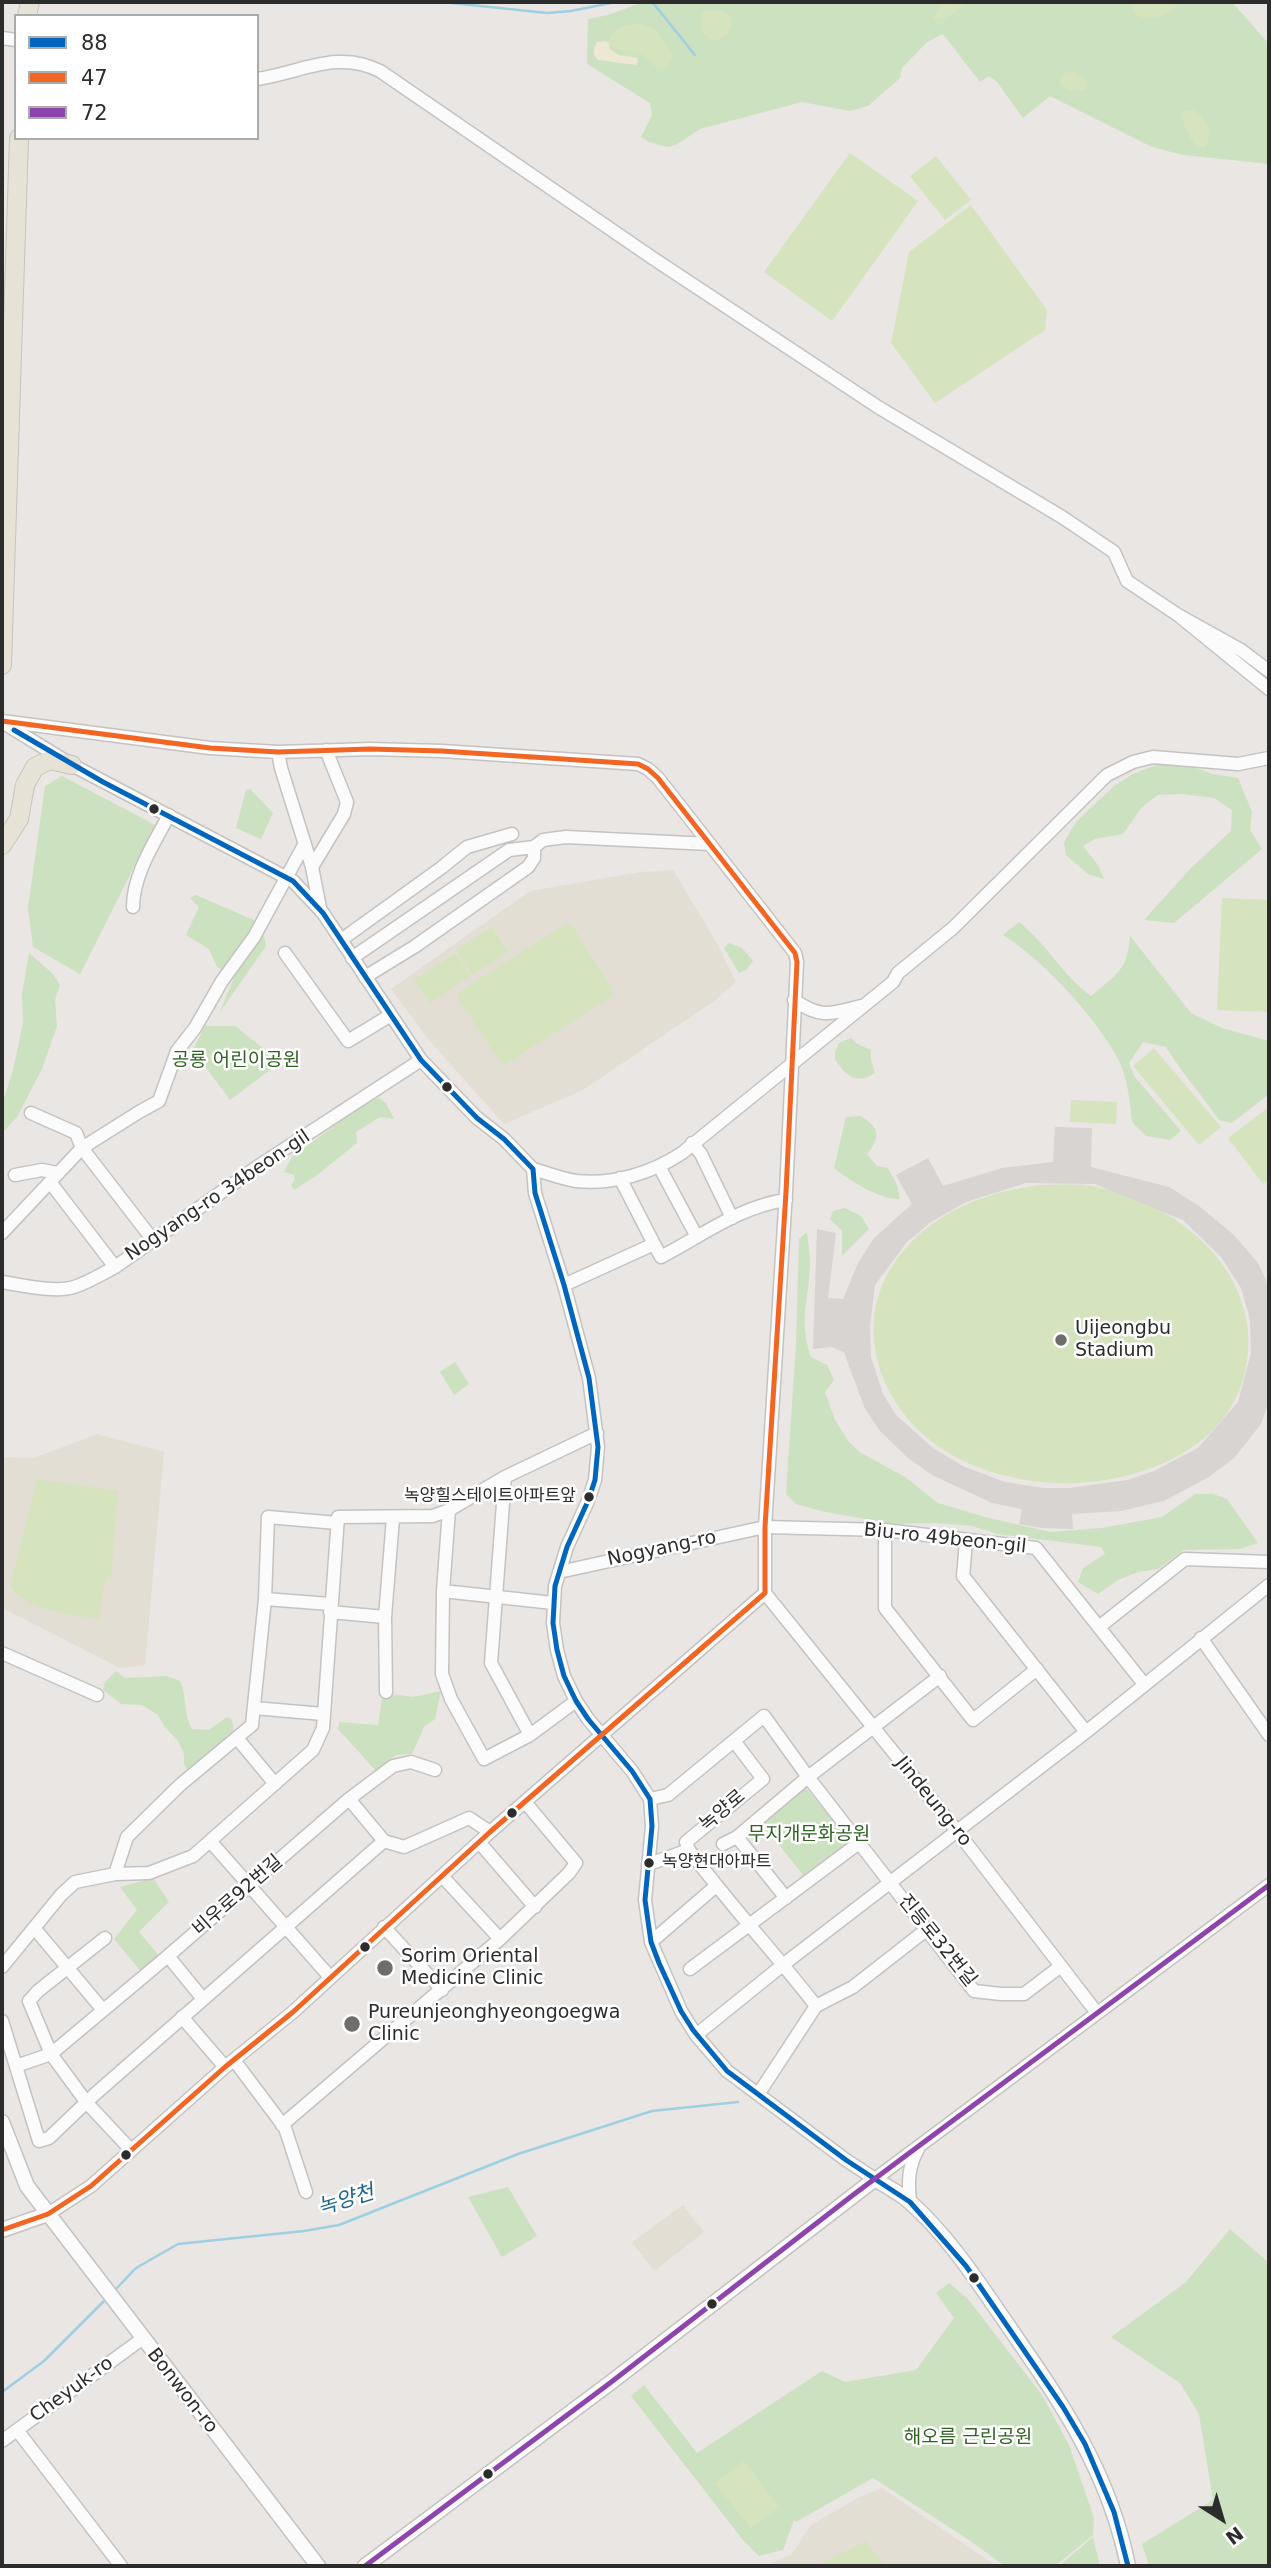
<!DOCTYPE html>
<meta charset="utf-8">
<style>
body{margin:0}
#map{position:relative;width:1271px;height:2568px;overflow:hidden;background:#e9e6e3;font-family:"DejaVu Sans",sans-serif}
canvas{display:block}
.frame{position:absolute;inset:0;border:4px solid #2c2c2c;pointer-events:none}
.legend{position:absolute;left:14px;top:14px;width:245px;height:126px;box-sizing:border-box;background:#fff;border:2px solid #ababab;margin:0;padding:9px 12px;list-style:none;font-size:21px;color:#2c2c2c}
.legend li{display:flex;align-items:center;gap:14px;height:35px}
.legend b{width:35px;border:2px solid #ababab}
.north{position:absolute;left:1187px;top:2484px;width:70px;height:70px;-webkit-text-stroke:5px #fff;paint-order:stroke;rotate:143deg;font-size:19px;font-weight:700;line-height:28px;text-align:center;color:#2c2c2c}
.north::after{content:'';display:block;margin:auto;width:24px;height:32px;background:#2c2c2c;clip-path:polygon(50% 0,100% 100%,50% 72%,0 100%)}
</style>
<div id="map">
<canvas width="1271" height="2568"></canvas>
<div class="frame"></div>
<ul class="legend">
<li><b style="height:9px;background:#0065bd"></b>88</li>
<li><b style="height:9px;background:#f26522"></b>47</li>
<li><b style="height:9px;background:#8e44ad"></b>72</li>
</ul>
<div class="north">N</div>
</div>
<script>
const c = document.querySelector('canvas').getContext('2d');
c.lineJoin = 'round';
function fill(path, color) {
  c.fillStyle = color;
  c.fill(path, 'evenodd');
}
function strokePath(path, color, width, dash) {
  c.strokeStyle = color;
  c.lineWidth = width;
  c.lineCap = dash ? 'butt' : 'round';
  c.setLineDash(dash || []);
  c.stroke(path);
}
function write(font, color, halo, rows, align = 'center') {
  c.font = font + ' "DejaVu Sans","Noto Sans KR",sans-serif';
  c.lineWidth = 5;
  c.setLineDash([]);
  c.textBaseline = 'middle';
  c.strokeStyle = halo;
  c.fillStyle = color;
  for (const [text, x, y, turn = 0] of rows) {
    c.save();
    c.translate(x, y);
    c.rotate((+turn || 0) * Math.PI / 180);
    c.textAlign = isNaN(turn) ? turn : align;
    if (halo) c.strokeText(text, 0, 0);
    c.fillText(text, 0, 0);
    c.restore();
  }
}
const education = new Path2D(`
 M673,870l45,75 18,37 -19,17 -134,91 -79,34 -76,-85 -37,-50 139,-98 111,-19z
 M97,1434l67,18 -19,213 -25,3 -118,-60v-151l32,1z
 M683,2205l21,27 -50,39 -22,-29z
 M882,2488l114,78h-231l27,-12 19,-29 49,-28z`);
const green = new Path2D(`
 M643,2h589l37,42v120l-86,-9 -31,-8 -102,-51 -27,22 -26,-36 -8,-6 -9,6 -37,-48 -16,8 -25,26 -2,10 -32,28 -18,5 -48,-9 -102,27 -24,16 -9,2 -18,-5 -8,-5 11,-22 -2,-12 -63,-39 1,-45 20,-4z
 M1160,764l27,1 25,9 26,4 14,34 -2,18 12,19 -88,74 -30,-3 46,-51 41,-38 1,-21 -18,-12 -32,-4 -24,1 -16,12 -19,27 -28,5 -12,7 15,19 6,14 -16,-5 -22,-19 -2,-13 12,-20 38,-36 19,-12z
 M62,776l93,49 -75,149 -47,-27 -5,-39 17,-122z
 M250,789l23,24 -12,26 -25,-11 10,-38z
 M196,895l60,26 -4,11 12,4 2,10 -46,66 14,-35 -17,-10 -8,-18 -23,-14 13,-28 -9,-9z
 M1019,922c27,21 44,54 72,74 25,-21 37,-26 39,-60l61,77 31,15 47,13v53l-37,29 -13,-3c-17,-25 -37,-47 -53,-73l-23,-5 -14,21 5,13 47,55 -11,9 -24,-4 -14,-14c-2,-19 -4,-41 -12,-59 -21,-43 -77,-103 -117,-128z
 M729,943l13,5 11,13 -7,9 -7,3 -15,-25z
 M29,953l24,21 7,11 -5,15 2,26 -15,43 -25,48 -15,16v-28l11,-35 10,-47 -1,-29z
 M205,1026h30l25,20 23,14 -53,40 -37,-50z
 M851,1038l6,6 14,6v10l4,13c-15,10 -26,6 -36,-8 -3,-4 -5,-5 -4,-11 0,-4 3,-7 4,-11z
 M379,1098l7,5 8,16 -14,-2 -24,15 1,11 -41,33 -22,14 -3,-5 4,-6 -1,-4 -10,-3 8,-15 76,-56z
 M860,1116c19,11 22,20 7,38l10,12 11,2 9,17 3,14c-20,1 -51,-19 -66,-31l12,-51z
 M845,1208l16,8 8,13 -27,27v-25l-12,-12 3,-8z
 M807,1232c1,11 3,22 3,33 -1,36 -12,55 1,92l16,8 7,15 -9,12 10,28 14,22 12,11 44,24 33,26 47,14 65,15 52,-4 60,-11 33,-23h18l14,5 31,44 -18,6 -56,1 -26,19 -20,3 -20,8 -20,14 -20,-12 5,-14 22,-14 -4,-7 -103,-13 -26,-8 -38,-3 -42,1 -71,-13 -25,-7 -10,-10 10,-149 3,-106z
 M455,1362l14,22 -15,11 -14,-23z
 M116,1671l9,7 41,-2 14,5c7,15 3,33 12,48l17,1 18,-13 5,3 2,13 -45,40 -5,-9v-10l-6,-13 -13,-14 -7,-12 -16,-10 -21,-1 -18,-14 2,-8z
 M441,1691l-6,28 -11,8 -12,27 -16,1 -20,16 -38,-42 1,-7 39,3 5,-32 30,4z
 M806,1788l42,51 -3,7 -42,29 -42,-53z
 M153,1878l16,24 -30,30 22,26 -18,16 -29,-35 23,-29 -17,-23z
 M508,2187l29,49 -35,21 -34,-60z
 M1230,2229l39,34v303h-120l-7,-22 71,-44 -14,-86 -19,-31 -69,-46 75,-55z
 M949,2283l19,16 74,96 27,50 25,73 -1,17 -38,31h-50l-36,-26 -96,-62 -77,44 -2,-2 -11,30 -24,6 -16,-16 -112,-144 13,-11 53,68 125,-82 23,11 71,-12 38,-52 -18,-25z
 M1093,2537l7,29h-41z`);
const sand = new Path2D(`
 M605,41l4,2 1,6 9,6 19,3 -1,7 -39,-5c-6,-6 -5,-11 -1,-18z`);
const pitch = new Path2D(`
 M942,2h19l1,4c-8,7 -18,16 -29,13z
 M1130,2h50c-12,17 -44,27 -50,0z
 M703,11h18l10,5v12l-6,9 -12,4c-14,-10 -14,-14 -10,-30z
 M642,24c18,6 22,16 30,33l-3,7 -5,4c-15,-1 -13,-10 -24,-14 -12,-5 -21,0 -31,-11 2,-18 18,-18 33,-19z
 M1075,72l10,8v10c-10,2 -22,1 -26,-10l5,-7z
 M1194,110c16,14 18,16 12,37h-9c-8,-9 -15,-24 -16,-36z
 M850,153l68,48 -86,120 -68,-49z
 M936,156l35,44 -26,20 -35,-44z
 M971,205l76,105 -2,20 -110,73 -44,-60 18,-91z
 M1222,898l47,2v112l-52,-2z
 M566,924l7,3 39,62v7l-106,68h-4l-43,-64v-8z
 M492,927l16,25 -36,23 -16,-25z
 M456,953l14,23 -40,27 -16,-23z
 M1154,1048l67,79 -22,18 -66,-79z
 M1071,1100l46,2 -1,22 -46,-2z
 M1269,1107v72l-6,5 -35,-46z
 M1040,1185c15,0 29,-1 43,0 66,7 139,54 159,118 8,24 8,45 3,69 -8,36 -32,64 -64,82 -94,55 -256,34 -299,-79 -11,-30 -12,-64 2,-94 30,-61 92,-88 156,-96z
 M37,1479l81,12 -7,86h-5l-7,42c-27,-4 -74,-8 -89,-34z
 M744,2461l35,46 -28,22 -36,-46z
 M866,2541l19,25h-70z`);
const plaza = new Path2D(`
 M1055,1127l37,1 -1,39 78,20 30,19 35,29 24,28 11,24v114l-8,23 -27,34 -25,19 -45,24 -43,10 -49,3 1,15 -31,-1 -23,-4 3,-15 -30,-6 -60,-28 -24,-17 -28,-27 -15,-22 -21,-57 -13,-5 -18,2 4,-120 19,4 -8,65 15,1 15,-36 16,-25 38,-34 -16,-29 32,-17 15,28 59,-18 51,-6zM1026,1183l69,1 88,36 38,37 20,31 9,31 1,34 -13,49 -40,46 -44,23 -26,9 -59,8h-26l-38,-6 -40,-15 -31,-18 -38,-34 -13,-21 -12,-37 -1,-31 5,-41 32,-43 24,-20 35,-20z`);
const stream = new Path2D(`
 M442,2l105,11 24,-2 45,-9
 M649,2l5,2 41,51
 M115,2290l21,-22 42,-24 126,-13 35,-6 179,-71 134,-43 86,-9
 M2,2392l42,-31 64,-64`);
const minor = new Path2D(`
 M2,38l14,2
 M257,79c43,-6 80,-30 123,-8l274,188 224,148 184,110 52,35 13,29 51,34
 M1269,671l-28,-21 -63,-35 91,74
 M2,721l208,27 68,4 92,-3 72,2 196,13 10,5 10,9 137,175 2,9 -11,230 -21,335v66l-275,239 -197,180 -68,55 -134,119 -43,28
 M2,722l70,43 221,116 30,32 98,147 56,58 27,21 29,30 2,24 29,92 25,93 9,69 -3,33 -7,21 -21,46 -12,39 -2,37 4,27 7,26 12,25 12,18 44,52 18,28 2,27 -7,74 6,42 30,69 15,24 31,36 119,89 29,19 394,-294
 M278,752l3,16 31,99 8,41
 M534,847l9,-7 23,-3 144,7
 M312,867l32,-53 3,-12 -21,-52
 M133,907c0,-32 21,-64 36,-92
 M341,940l100,-72 26,-21 45,-13
 M285,953l63,88 43,-26
 M352,958l157,-108 25,-3v11l-6,9 -114,80 -49,30
 M794,1000c27,19 37,14 67,6
 M31,1113l45,20 6,15 71,92
 M692,1143l9,11 31,64
 M660,1168l37,69
 M533,1169c14,4 29,10 43,12 37,4 76,-8 106,-28l211,-171 5,-9 55,-45 154,-153 26,-13 20,-5 85,7 31,-6
 M15,1175l27,-5 15,3
 M620,1178l34,66
 M50,1182l65,85
 M2,1233l80,-85 57,-36 20,-11 18,-50 18,-23 27,-47 32,-44 50,-92
 M2,1282c18,3 54,11 72,5 15,-5 28,-13 41,-20l145,-102 161,-105
 M564,1285l90,-41 7,13c40,-21 80,-51 125,-57
 M505,1477l-14,186 39,72
 M449,1510l-6,81 -1,83 9,25 33,60 46,-24 46,-34
 M885,1530v78l88,112 64,-51
 M966,1541l-3,35 123,156
 M559,1572l206,-45 120,3 151,18 108,136
 M443,1591l110,12
 M765,1593l192,238 140,182
 M265,1599l65,5
 M330,1612l55,5
 M1099,1627l86,-68 84,3
 M1201,1638l68,97
 M2,1653l95,42
 M386,1692l-1,-75 8,-99
 M254,1708l69,6
 M237,1738l38,46
 M349,1799l35,42 20,6 65,-29 21,14
 M650,1799l18,-4 96,-79 44,61 166,214 27,3h23l37,-28
 M737,1837l49,61
 M210,1841l120,136
 M479,1842l56,65
 M723,1844l14,-7 71,-60 132,-101
 M689,1850c40,54 86,103 127,156
 M649,1864l40,-14 -3,-8 77,-63 -29,-38
 M115,1874l12,-37 53,-52 72,-60 13,-126 3,-82 69,6
 M442,1876l58,63
 M384,1927l58,63
 M35,1929l68,81
 M105,1938l-67,53 -9,10 22,53 36,49 43,46
 M651,1942l65,-56
 M2,1967l59,-72 14,-13 40,-8 34,-1 44,-17 120,-106 10,-22 15,-211 95,-1 16,-6 56,-33 92,-44
 M690,1969l169,-126
 M203,1999l-35,-43 181,-157 44,-33 18,-4 24,8
 M182,2017l43,50
 M2,2021l37,120 10,-3 45,-43 290,-254
 M696,2035l88,-71 302,-232 183,-147
 M234,2060l51,68 21,64
 M16,2066l35,-12 117,-98
 M759,2093l57,-87 37,-19 73,-57
 M282,2125l218,-186 69,-66 7,-10 -51,-61
 M910,2202c-2,-20 -2,-35 8,-53
 M17,2430l104,136
 M2,2441l140,-102`);
const tertiary = new Path2D(`
 M2,2122l25,64 291,380
 M2,2230l46,-16
 M365,2566l245,-183 265,-204c12,8 25,14 36,24 38,34 67,79 96,121 54,78 102,147 121,242`);
const primary = new Path2D(`
 M27,16l3,-14
 M2,665l17,-527
 M2,845l17,-26 6,-34 10,-18 15,-7 22,5`);
const bus1 = new Path2D(`
 M14,730l89,52 190,99 30,32 98,147 56,58 27,21 29,30 2,24 29,92 25,93 9,69 -3,33 -7,21 -21,46 -12,39 -2,37 4,27 7,26 12,25 12,18 44,52 18,28 2,27 -7,74 6,42 8,21 22,48 12,19 34,41 119,89 64,42 56,64 97,141 22,37 29,68 14,54`);
const bus2 = new Path2D(`
 M2,721l208,27 68,4 92,-3 72,2 196,13 10,5 10,9 137,175 2,9 -11,230 -21,335v66l-275,239 -197,180 -68,55 -134,119 -43,28 -46,16`);
const bus3 = new Path2D(`
 M365,2566l245,-183 243,-188 416,-310`);
const markers = [
 [154,809,6,"#2c2c2c"],
 [447,1087,6,"#2c2c2c"],
 [1061,1340,7,"#6e6d6c"],
 [589,1497,6,"#2c2c2c"],
 [512,1813,6,"#2c2c2c"],
 [649,1863,6,"#2c2c2c"],
 [365,1947,6,"#2c2c2c"],
 [385,1968,9,"#6e6d6c"],
 [352,2024,9,"#6e6d6c"],
 [126,2155,6,"#2c2c2c"],
 [974,2278,6,"#2c2c2c"],
 [712,2304,6,"#2c2c2c"],
 [488,2474,6,"#2c2c2c"]
];
const busNames = [
 ["녹양힐스테이트아파트앞",576,1497],
 ["녹양현대아파트",662,1863,"left"]
];
const parkNames = [
 ["공룡 어린이공원",236,1061],
 ["무지개문화공원",809,1835],
 ["해오름 근린공원",968,2438]
];
const streetNames = [
 ["Nogyang-ro 34beon-gil",218,1196,-34],
 ["Biu-ro 49beon-gil",945,1539,6],
 ["Nogyang-ro",662,1549,-12],
 ["Jindeung-ro",933,1802,51],
 ["녹양로",723,1811,-40],
 ["비우로92번길",238,1896,-41],
 ["진등로32번길",937,1941,51],
 ["Cheyuk-ro",72,2390,-36],
 ["Bonwon-ro",182,2391,52]
];
const poiNames = [
 ["Uijeongbu",1075,1329],
 ["Stadium",1075,1351],
 ["Sorim Oriental",401,1957],
 ["Medicine Clinic",401,1979],
 ["Pureunjeonghyeongoegwa",368,2013],
 ["Clinic",368,2035]
];
const waterNames = [
 ["녹양천",346,2201,-17]
];
fill(education, '#e3ded3');
fill(green, '#cce1bf');
fill(sand, '#ece8d4');
fill(pitch, '#d5e4be');
fill(plaza, '#d7d4d1');
strokePath(stream, '#9ecfe3', 2.5);
strokePath(minor, '#c4c3c2', 15);
strokePath(tertiary, '#c4c3c2', 17);
strokePath(primary, '#c5c4c2', 20);
strokePath(minor, '#fcfbfb', 12);
strokePath(tertiary, '#fcfbfb', 14);
strokePath(primary, '#e6e2d6', 18);
strokePath(bus1, '#0065bd', 5);
strokePath(bus2, '#f26522', 5);
strokePath(bus3, '#8e44ad', 5);
for (const [x, y, r, color] of markers) {
  const dot = new Path2D();
  dot.arc(x, y, r, 0, 2 * Math.PI);
  c.fillStyle = color;
  c.fill(dot);
  strokePath(dot, '#fff', 2.5);
}
write('17px', '#2c2c2c', '#fff', busNames, 'right');
write('19px', '#2e6322', '#fff', parkNames);
write('19px', '#2c2c2c', '#fff', streetNames);
write('19px', '#2c2c2c', '#fff', poiNames, 'left');
write('italic 21px', '#1b6591', '#fff', waterNames);
</script>
